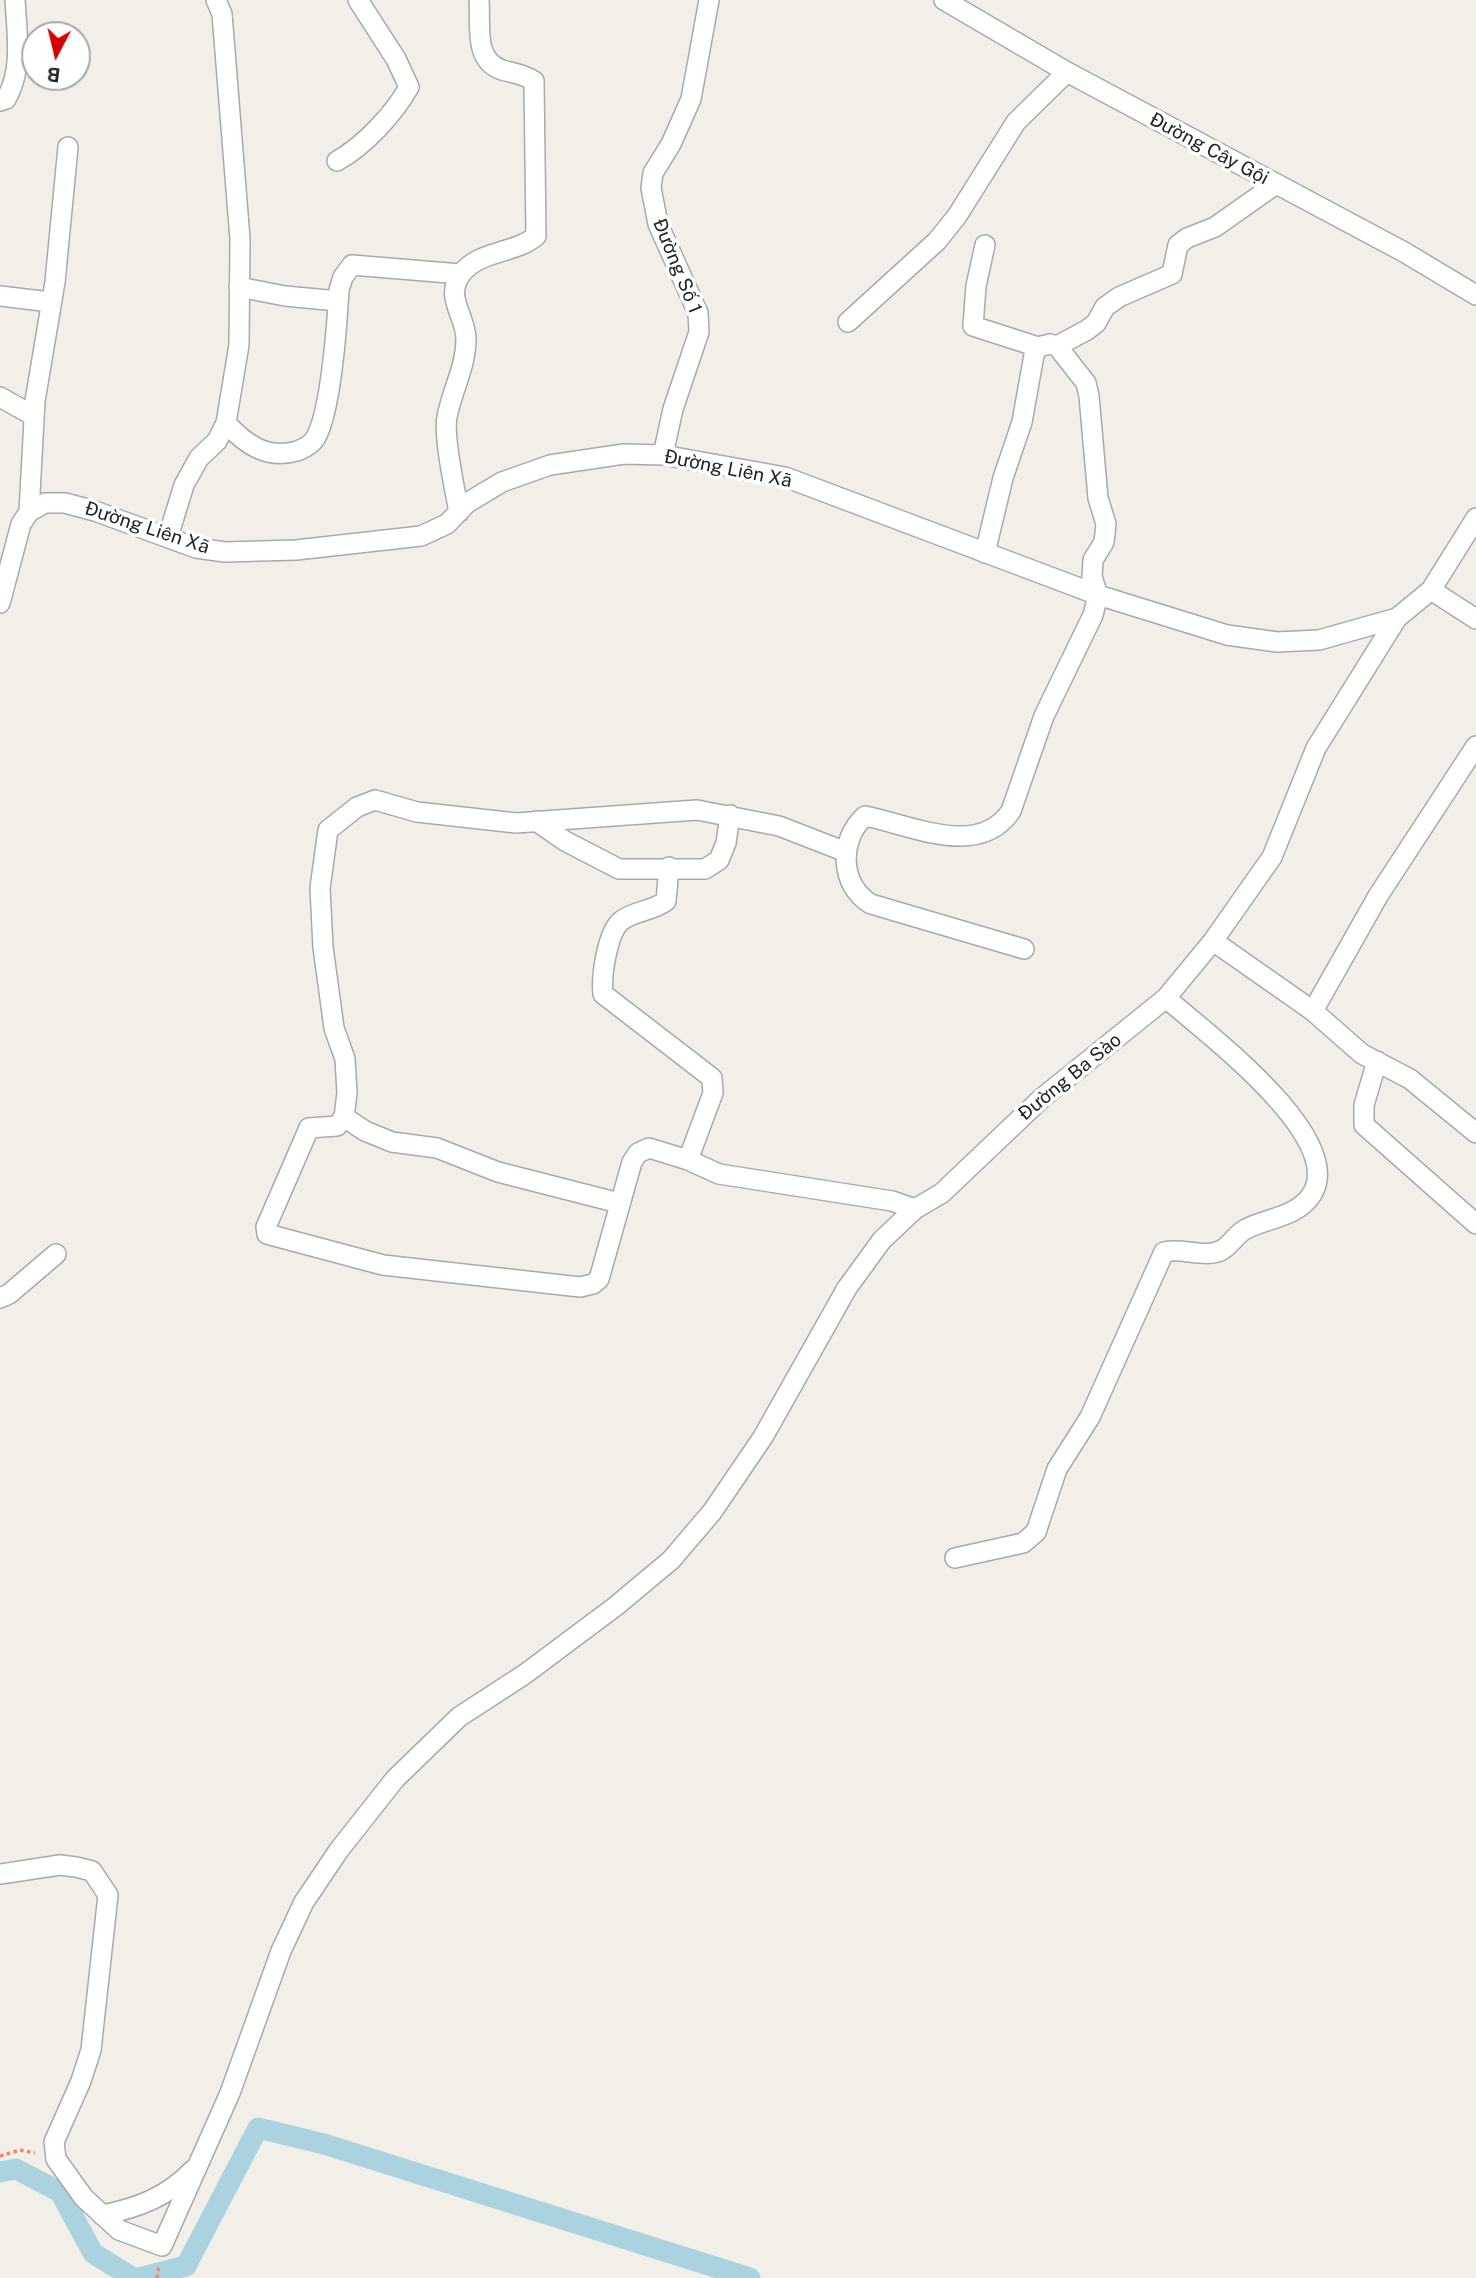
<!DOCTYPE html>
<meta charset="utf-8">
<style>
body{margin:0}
#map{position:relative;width:1476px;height:2278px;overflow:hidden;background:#f2efe9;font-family:"Public Sans",sans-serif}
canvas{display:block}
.north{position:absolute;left:21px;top:21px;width:70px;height:70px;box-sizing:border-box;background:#fff;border:2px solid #a7a7a7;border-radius:50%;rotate:187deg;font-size:19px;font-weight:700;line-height:28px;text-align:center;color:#222}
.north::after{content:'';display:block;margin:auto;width:24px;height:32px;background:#d40000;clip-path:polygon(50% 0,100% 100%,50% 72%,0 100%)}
</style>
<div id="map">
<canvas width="1476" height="2278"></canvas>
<div class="north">B</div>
</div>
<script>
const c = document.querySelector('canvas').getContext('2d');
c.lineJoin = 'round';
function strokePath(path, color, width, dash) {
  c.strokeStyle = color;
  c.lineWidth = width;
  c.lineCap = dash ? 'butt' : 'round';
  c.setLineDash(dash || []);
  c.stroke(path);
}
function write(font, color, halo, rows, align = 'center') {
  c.font = font + ' "Public Sans",sans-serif';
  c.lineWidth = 7;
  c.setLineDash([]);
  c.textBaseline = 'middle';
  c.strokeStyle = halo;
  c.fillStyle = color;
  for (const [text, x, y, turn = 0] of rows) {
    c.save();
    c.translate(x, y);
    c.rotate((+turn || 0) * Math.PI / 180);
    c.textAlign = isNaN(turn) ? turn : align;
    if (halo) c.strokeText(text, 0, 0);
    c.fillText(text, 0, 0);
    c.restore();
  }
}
const canal = new Path2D(`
 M0,2172l16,-3 44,23 33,61 40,25
 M139,2278l47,-12 72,-138 66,16 426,134`);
const path = new Path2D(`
 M0,2156l20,-6 15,3
 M157,2278l2,-13`);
const minor = new Path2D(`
 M944,0l123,72 337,180 72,43
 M0,101l6,-2c17,-28 11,-66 9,-99
 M337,161c27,-15 57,-47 72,-74l-13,-28 -38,-59
 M985,245l-9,41 -3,40 65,21
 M239,287l46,9 53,5
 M0,296l50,6
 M848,322l89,-81 20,-25 59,-94 51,-50
 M1057,346l30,-16 9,-7 9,-16 14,-10 53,-23 6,-29 9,-7 28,-11 61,-43
 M0,397l34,19
 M226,423c19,21 41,37 71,28 8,-3 17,-8 20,-16 14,-28 20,-111 22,-145l4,-13 9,-12 109,9
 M663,455l10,-46 26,-77 -1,-19 -40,-89 -7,-36 2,-15 18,-29 20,-45 18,-99
 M29,512l6,-111 20,-119 13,-135
 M459,512c-4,-21 -16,-77 -12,-95 5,-27 19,-50 19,-78 0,-23 -22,-42 -5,-65 18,-24 54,-20 75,-38l-2,-155c-10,-7 -21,-8 -32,-11 -29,-10 -21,-45 -23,-70
 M168,537l16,-52 15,-27 18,-17 9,-18 13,-78 1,-106 -18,-225 -6,-14
 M985,553l18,-75 19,-56 12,-67 4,-8 12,-3 7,2 29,37 3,13 9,102 8,26 -2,18 -11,18 -1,17 6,18 -5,20 -49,101 -33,95c-32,48 -100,14 -146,5 -27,24 -25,70 6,88l153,45
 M1431,590l45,29
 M0,603l21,-79 8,-12 16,-9h20l30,8 101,37 29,4 71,-2 125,-14 26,-12 20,-21 35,-21 48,-17 74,-11 39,1 122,22 313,118 129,40 50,7 42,-2 78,-22 34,-28 45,-72
 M536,821l29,20 54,28h86l14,-9 7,-17 4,-28
 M846,852l-67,-26 -82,-16 -181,13 -99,-11 -42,-12 -18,7 -29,23 -8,58 3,59 11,81 11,31 2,34 -3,24 -7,9 -28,2 -43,99 1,7 116,31 197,22 13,-3 6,-5 33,-117 6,-9 11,-5 39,12 31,14 173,27 23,8
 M669,867l-3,34c-13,10 -33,10 -45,20 -14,12 -20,56 -18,73l109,84 1,15 -25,67
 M1213,941l100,70 49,43 48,25 66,54
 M1313,1011l65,-115 98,-150
 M1377,1061l-13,44v20l112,99
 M344,1117l21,14 27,11 45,6 61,24 121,31
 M0,1298l9,-4 47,-40
 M955,1558l68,-15 13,-11 21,-63 33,-52 74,-165c18,-5 41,7 58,-2 9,-5 15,-17 24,-21 21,-11 52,-12 66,-35 35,-57 -109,-163 -146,-196
 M0,1874l60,-9 16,2 16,4 16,24 -17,155 -10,31 -27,61 2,17 28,39 35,32 43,16 68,-153 51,-142 23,-49 35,-52 56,-71 64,-62 66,-43 91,-68 55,-46 41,-48 51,-75 84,-149 35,-48 33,-31 27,-16 100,-95 124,-100 47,-57 59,-84 44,-109 81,-130
 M102,2215c36,-7 65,-18 91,-45`);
const streetNames = [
 ["Đường Cây Gội",1209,149,28],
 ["Đường Số 1",677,266,68],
 ["Đường Liên Xã",728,469,11],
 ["Đường Liên Xã",147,528,18],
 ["Đường Ba Sào",1070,1077,-39]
];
strokePath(canal, '#aad3df', 21);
strokePath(minor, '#a9a9a9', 22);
strokePath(path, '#fa8072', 3.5, [3.5, 3.5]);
strokePath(minor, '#fff', 19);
write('19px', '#222', '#fff', streetNames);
</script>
